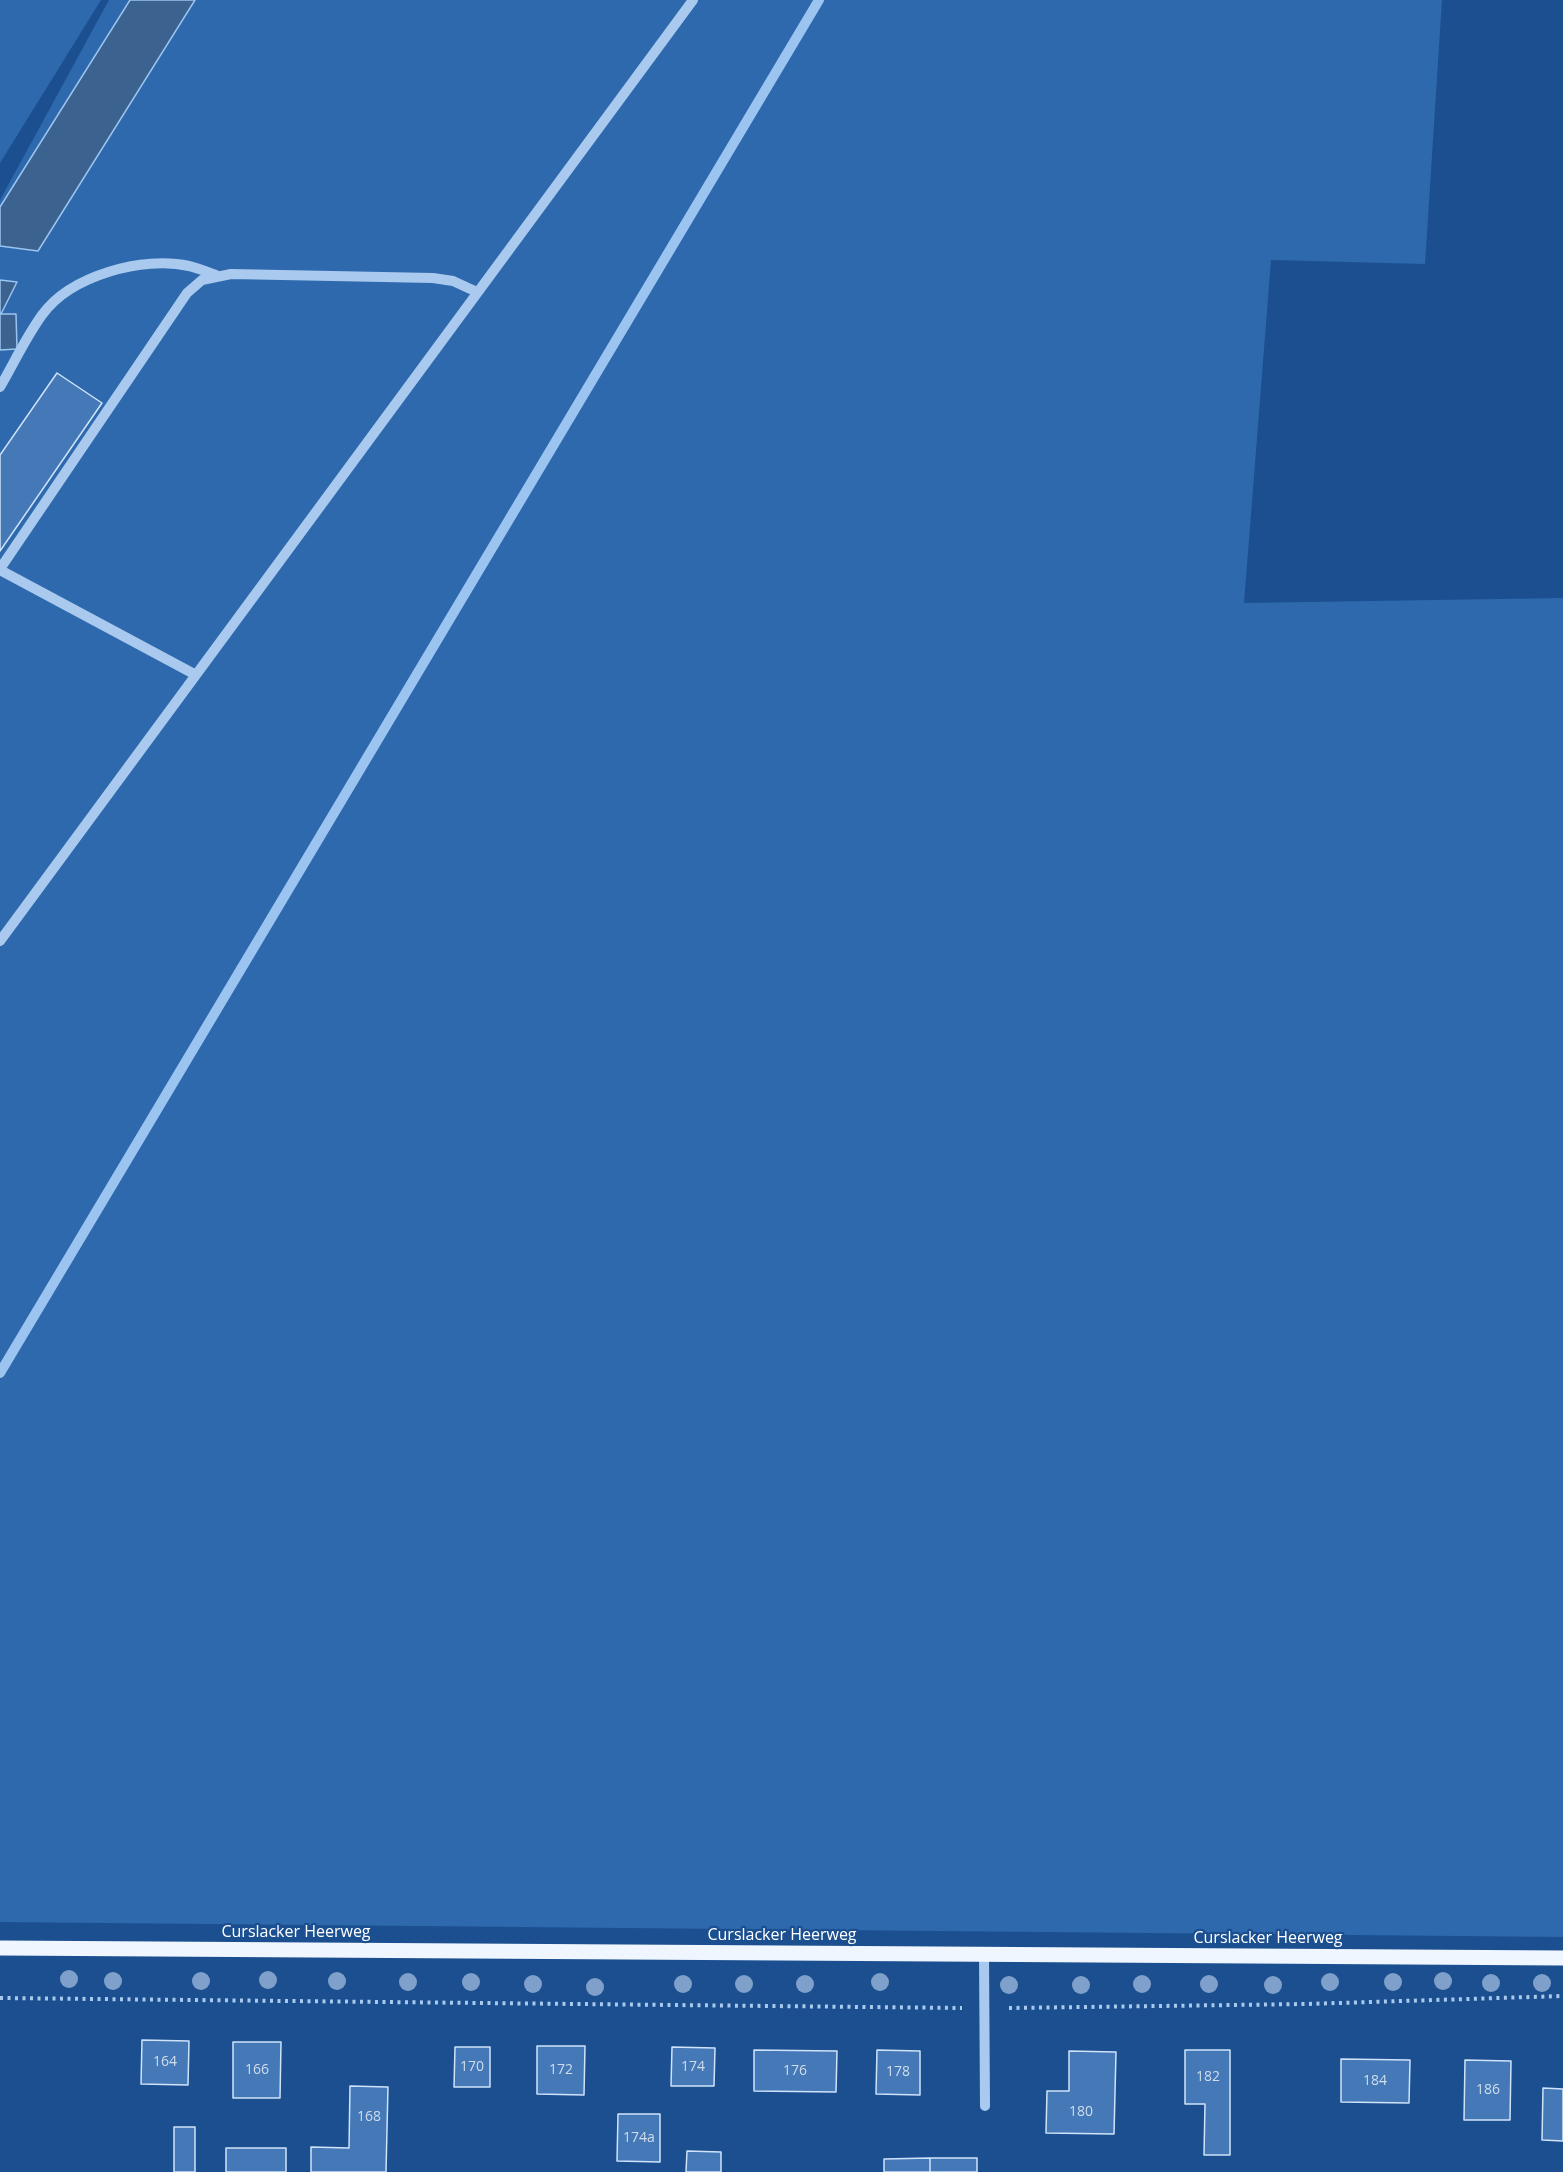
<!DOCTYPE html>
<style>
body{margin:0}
canvas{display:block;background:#1b4f8f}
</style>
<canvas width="1563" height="2172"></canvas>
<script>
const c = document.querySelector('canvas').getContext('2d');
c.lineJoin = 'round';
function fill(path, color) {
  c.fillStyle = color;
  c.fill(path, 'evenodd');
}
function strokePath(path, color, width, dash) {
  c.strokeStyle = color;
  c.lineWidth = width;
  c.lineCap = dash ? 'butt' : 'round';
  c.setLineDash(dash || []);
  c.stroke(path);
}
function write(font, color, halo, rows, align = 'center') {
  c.font = font + ' "Open Sans",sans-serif';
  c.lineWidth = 4.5;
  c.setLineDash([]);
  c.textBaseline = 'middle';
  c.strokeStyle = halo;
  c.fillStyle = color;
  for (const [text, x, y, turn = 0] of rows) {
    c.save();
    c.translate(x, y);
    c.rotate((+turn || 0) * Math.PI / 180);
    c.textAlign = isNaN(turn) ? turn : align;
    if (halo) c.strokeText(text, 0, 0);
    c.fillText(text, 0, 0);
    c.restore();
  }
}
const green = new Path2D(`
 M0,0h101l-101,163z
 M109,0h1333l-17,264 -154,-4 -27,343 319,-5v1339l-1563,-15v-1722z`);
const water = new Path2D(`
 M130,0h65l-157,251 -38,-5v-39z
 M0,280l17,2 -16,32h15l1,35 -17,1z`);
const stream = new Path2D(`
 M0,1373l819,-1373`);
const building = new Path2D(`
 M57,373l45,30 -102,148v-96z
 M142,2040l47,1 -1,44 -47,-1z
 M233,2042h48l-1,56h-47z
 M537,2046h48l-1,49 -47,-1z
 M455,2047h35v40h-36z
 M672,2047l43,1 -1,38h-43z
 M754,2050l83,1 -1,41 -82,-1z
 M877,2050l43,1v44l-44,-1z
 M1185,2050h45v105h-26l1,-51h-20z
 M1069,2051l47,1 -2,82 -68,-1 1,-42h22z
 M1341,2059l69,1 -1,43 -68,-1z
 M1465,2060l46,1 -1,59h-46z
 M350,2086l38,1 -2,85h-75v-25l38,1z
 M1543,2088l20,1v52l-21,-1z
 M618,2114h42v48l-43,-1z
 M174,2127h21v45h-21z
 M226,2148h60v24h-60z
 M687,2151l34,1v20h-35z
 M930,2158v14h-46v-13z
 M930,2158h47v14h-47z`);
const path = new Path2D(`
 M0,1998l962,10
 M1009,2008l297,-4 257,-8`);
const minor = new Path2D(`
 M0,387c14,-24 26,-50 42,-72 29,-40 101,-59 147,-49 9,2 18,6 27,9
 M0,569l187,-276 15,-13 29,-6 202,4 20,3 24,11
 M0,570l196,105
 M0,941l693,-941
 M984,1954l1,152`);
const major = new Path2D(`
 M0,1948l1563,10`);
const trees = [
 [69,1979],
 [268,1980],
 [113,1981],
 [201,1981],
 [337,1981],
 [1443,1981],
 [408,1982],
 [471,1982],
 [880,1982],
 [1330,1982],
 [1393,1982],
 [1491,1983],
 [1542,1983],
 [533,1984],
 [683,1984],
 [744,1984],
 [805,1984],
 [1142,1984],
 [1209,1984],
 [1009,1985],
 [1081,1985],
 [1273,1985],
 [595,1987]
];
const numberNames = [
 ["164",165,2062],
 ["170",472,2067],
 ["174",693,2067],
 ["166",257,2070],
 ["172",561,2070],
 ["176",795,2071],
 ["178",898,2072],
 ["182",1208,2077],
 ["184",1375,2081],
 ["186",1488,2090],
 ["180",1081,2112],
 ["168",369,2117],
 ["174a",639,2138]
];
const streetNames = [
 ["Curslacker Heerweg",296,1932],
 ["Curslacker Heerweg",782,1935],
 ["Curslacker Heerweg",1268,1938]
];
fill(green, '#2e69ad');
fill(water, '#3c6290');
strokePath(water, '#9cc4f0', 1.5);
strokePath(stream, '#9cc4f0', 10);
fill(building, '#4478b7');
strokePath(building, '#cfe3fa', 1.5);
strokePath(path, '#a9c9ee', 4, [3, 4.5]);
strokePath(minor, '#a9c9ee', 10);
strokePath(major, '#f0f6ff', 15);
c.fillStyle = '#7ea0ca';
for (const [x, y] of trees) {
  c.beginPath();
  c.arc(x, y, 9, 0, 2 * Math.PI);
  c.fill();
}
write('14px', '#d0dded', null, numberNames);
write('16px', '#fff', '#1b4f8f', streetNames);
</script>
